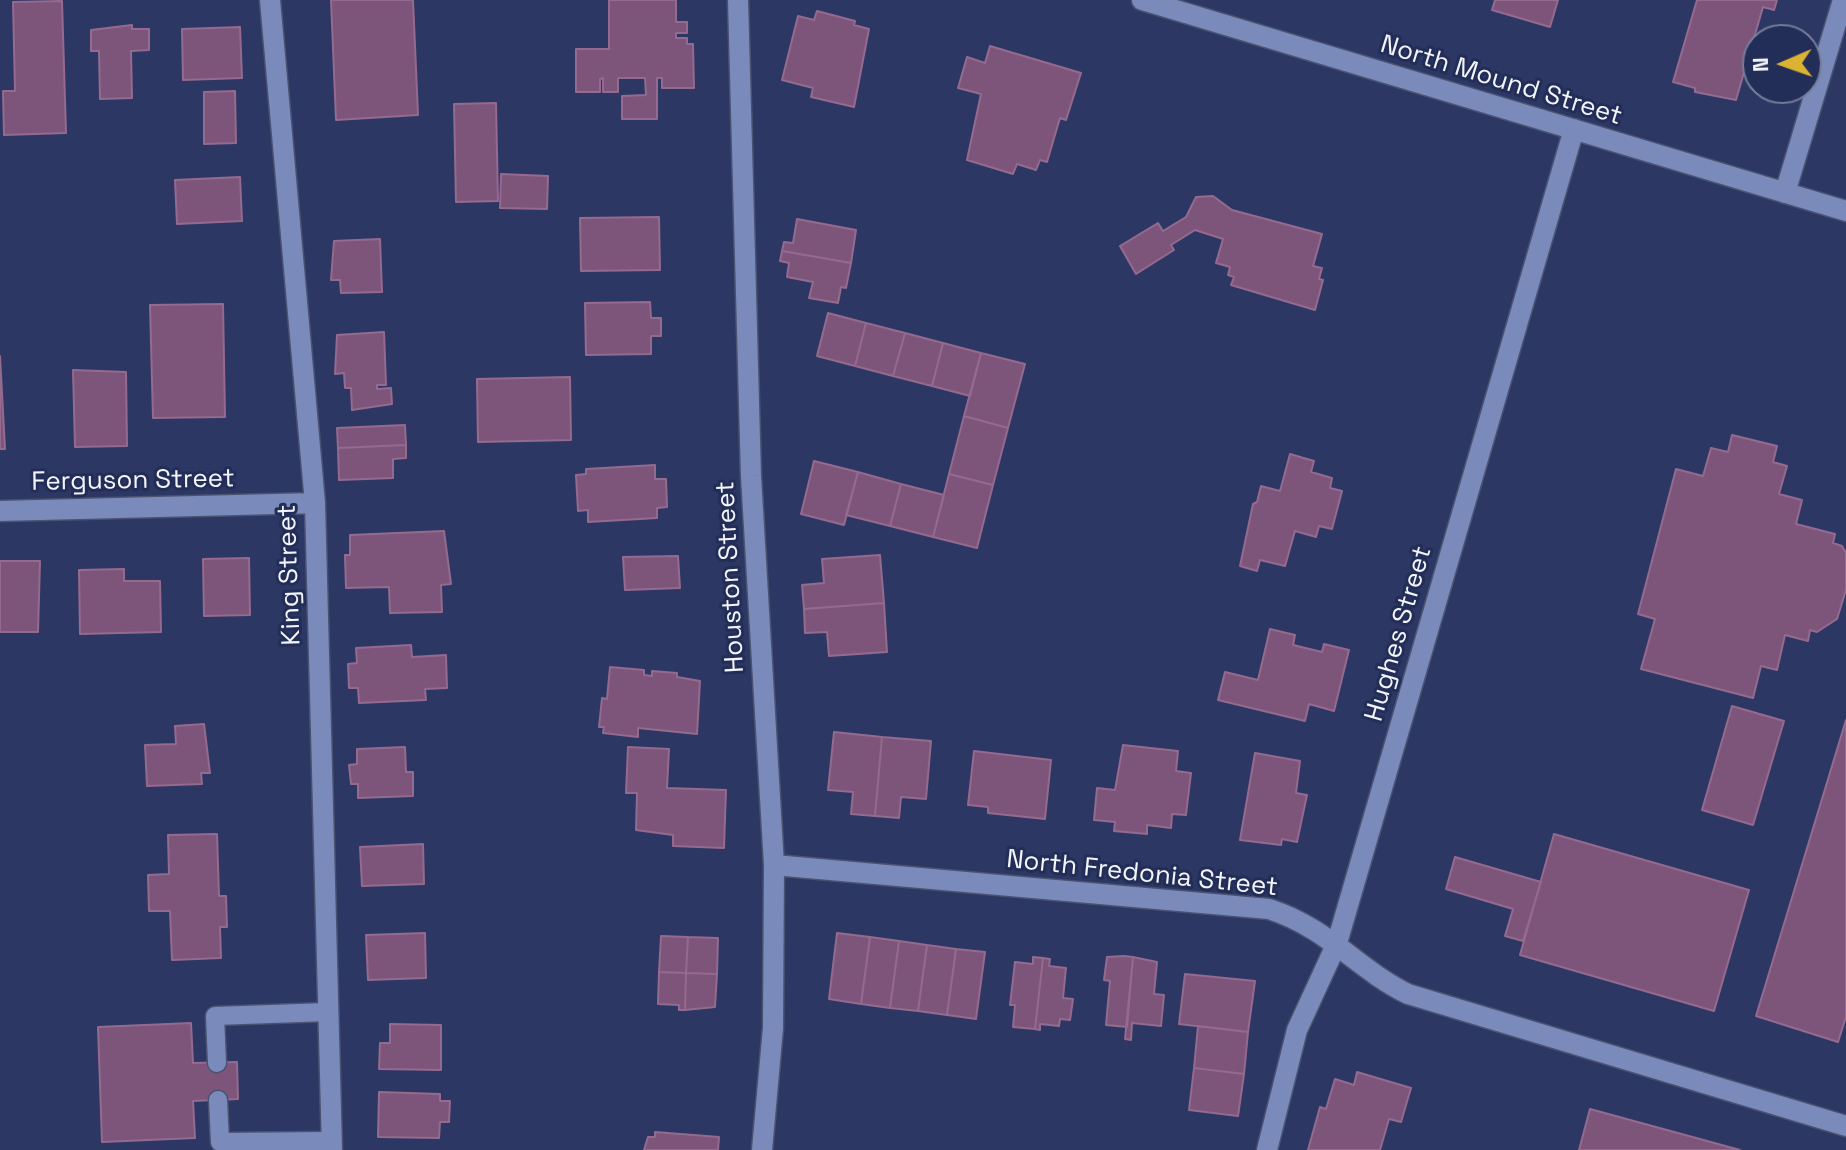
<!DOCTYPE html>
<style>
body{margin:0}
#map{position:relative;width:1846px;height:1150px;overflow:hidden;background:#2c3863;font-family:"Space Grotesk",sans-serif}
canvas{display:block}
.north{position:absolute;left:1742px;top:24px;width:80px;height:80px;box-sizing:border-box;background:#222d58;border:2px solid #767d99;border-radius:50%;rotate:268deg;font-size:22px;font-weight:700;line-height:32px;text-align:center;color:#f3f5fa}
.north::after{content:'';display:block;margin:auto;width:28px;height:36px;background:#dab333;clip-path:polygon(50% 0,100% 100%,50% 72%,0 100%)}
</style>
<div id="map">
<canvas width="1846" height="1150"></canvas>
<div class="north">N</div>
</div>
<script>
const c = document.querySelector('canvas').getContext('2d');
c.lineJoin = 'round';
function fill(path, color) {
  c.fillStyle = color;
  c.fill(path, 'evenodd');
}
function strokePath(path, color, width, dash) {
  c.strokeStyle = color;
  c.lineWidth = width;
  c.lineCap = dash ? 'butt' : 'round';
  c.setLineDash(dash || []);
  c.stroke(path);
}
function write(font, color, halo, rows, align = 'center') {
  c.font = font + ' "Space Grotesk",sans-serif';
  c.lineWidth = 6;
  c.setLineDash([]);
  c.textBaseline = 'middle';
  c.strokeStyle = halo;
  c.fillStyle = color;
  for (const [text, x, y, turn = 0] of rows) {
    c.save();
    c.translate(x, y);
    c.rotate((+turn || 0) * Math.PI / 180);
    c.textAlign = isNaN(turn) ? turn : align;
    if (halo) c.strokeText(text, 0, 0);
    c.fillText(text, 0, 0);
    c.restore();
  }
}
const building = new Path2D(`
 M331,0h82l5,115 -82,5z
 M609,0h67v22h11v11h-11v5h11v6h6l1,44h-32v-10h-5v41h-35v-23l24,-1 -1,-17h-27v14h-15v-14l-3,1v13h-24v-43h33z
 M1495,0h63l-8,27 -58,-17z
 M1697,0h80l-3,10 -11,-3 -27,93 -41,-8v-4l-22,-6z
 M62,1l4,132 -62,2 -1,-44h12l-2,-89z
 M817,11l38,10 -1,4 15,4 -15,78 -43,-10 2,-9 -31,-8 16,-64 16,4z
 M132,25v4h17v21l-18,1 1,47 -32,1 -1,-48h-8v-21z
 M240,27l2,51 -59,2 -1,-51z
 M990,46l91,27 -15,47 -6,-2 -13,44 -7,-2 -4,10 -19,-6 -4,10 -46,-14 14,-66 -23,-6 9,-31 18,6z
 M235,91l1,52 -32,1v-52z
 M496,103l2,98 -42,1 -2,-98z
 M501,174l47,2 -1,33 -47,-1z
 M240,177l2,44 -65,3 -2,-44z
 M1213,196l19,14 90,24 -9,32 9,2 -3,11 4,1 -8,30 -84,-25 3,-8 -6,-2 2,-8 -14,-4 7,-24 -28,-9 -24,15 3,5 -38,24 -16,-28 38,-23 5,8 23,-14 10,-20z
 M659,217l1,53 -79,1 -1,-53z
 M797,219l59,11 -5,33 -69,-12 2,-9 9,1z
 M380,239l2,53 -41,1 -1,-13h-9l3,-39z
 M782,251l69,12 -5,25 -5,-1 -3,16 -29,-5 4,-16 -26,-5 2,-14 -9,-2z
 M650,302l1,16h10v18h-10v18l-65,1 -1,-52z
 M223,304l2,113 -72,1 -3,-113z
 M828,313l38,10 -11,43 -38,-10z
 M866,323l39,10 -12,43 -38,-10z
 M384,332l2,53h-9v4l14,-1 1,16 -40,6 -1,-22h-6l-1,-15 -9,1 2,-39z
 M905,333l38,10 -11,43 -39,-10z
 M943,343l38,10 -11,43 -38,-10z
 M981,353l44,11 -17,64 -44,-12z
 M0,356l5,93h-5z
 M73,370l53,2 1,74 -52,1z
 M570,377l1,63 -93,2 -1,-63z
 M964,416l44,12 -15,57 -44,-11z
 M405,425l1,20 -68,3 -1,-20z
 M1732,435l45,11 -4,16 14,4 -8,28 23,6 -6,24 39,10 -2,9 9,3 4,7v37l-9,29 -20,13 -7,-2 -2,11 -23,-6 -8,35 -16,-4 -8,32 -112,-29 14,-50 -17,-5 38,-145 27,7 8,-28 17,4z
 M406,445v13l-13,1v19l-54,2 -1,-32z
 M1290,454l24,7 -3,11 21,6 -2,10 12,3 -10,38 -13,-3 -3,11 -21,-6 -10,35 -25,-6 -3,11 -17,-5 13,-62 4,-2 4,-16 19,5z
 M814,461l44,11 -14,53 -43,-11z
 M655,465v14h11l1,28 -10,1v10l-69,4v-12l-10,1 -2,-36 10,-1v-5z
 M858,472l43,12 -11,42 -44,-11z
 M949,474l44,11 -16,63 -44,-11z
 M901,484l43,11 -11,42 -43,-11z
 M444,531l7,53 -10,1 1,27 -52,1 -1,-26 -43,1 -1,-33h5v-20z
 M880,555l4,48 -80,6 -2,-24 22,-2 -2,-24z
 M678,556l2,32 -55,2 -2,-33z
 M249,558l1,57 -46,1 -1,-57z
 M0,561h40l-2,71h-38z
 M124,569v12h36l1,51 -81,2 -1,-64z
 M884,603l3,49 -58,4 -2,-24 -22,1 -1,-24z
 M1270,629l25,6 -2,10 29,7 2,-8 25,6 -15,61 -25,-7 -4,17 -87,-21 7,-28 33,8z
 M411,645l1,12 34,-2 1,33 -22,1 1,11 -67,3 -1,-15h-9l-1,-24 9,-1 -1,-15z
 M610,667l34,3v5l8,1v-5l25,2v4l23,4 -3,53 -59,-6v9l-35,-4 1,-6h-5l3,-29 5,1z
 M1732,706l52,15 -31,104 -51,-15z
 M1846,720v297l-8,25 -82,-26z
 M204,724l6,49h-9l1,11 -55,2 -2,-41 31,-1 -1,-18z
 M834,732l48,5 -7,79 -24,-2 2,-22 -25,-2z
 M882,737l49,4 -5,58 -25,-2 -2,21 -24,-2z
 M1123,745l55,6 -2,20 15,2 -5,42 -14,-1 -1,14 -24,-3v9l-33,-3 1,-9 -21,-2 3,-32 18,2z
 M405,747l1,25h7v24l-55,2v-14h-7l-2,-19 8,-1v-15z
 M628,747l41,2 -2,39 59,2 -2,58 -51,-2v-11l-37,-5 1,-37h-11z
 M974,751l77,9 -6,59 -57,-6v-6l-20,-2z
 M1255,753l45,8 -4,32 11,2 -10,47 -15,-3 -1,6 -41,-5z
 M217,834l2,62h7l1,31h-7l1,31 -49,2 -2,-49h-21l-1,-36 21,-1 -1,-39z
 M1554,834l195,56 -35,121 -194,-56z
 M423,844l1,40 -62,2 -2,-39z
 M1455,857l86,25 -18,59 -18,-5 8,-27 -67,-20z
 M425,933l1,45 -58,2 -2,-45z
 M837,933l33,4 -9,67 -32,-5z
 M661,936l27,1 -2,36 -27,-1z
 M688,937l30,1 -1,36 -31,-1z
 M870,937l29,4 -9,67 -29,-4z
 M899,941l28,4 -9,66 -28,-3z
 M927,945l29,4 -9,66 -29,-4z
 M956,949l29,3 -9,67 -29,-4z
 M1124,956l9,1 -6,70 -21,-2 4,-44 -6,-1 3,-23z
 M1033,957l10,1 -8,71 -22,-2 2,-22h-5l5,-43 18,2z
 M1133,957l24,5 -3,32 10,1 -3,31 -29,-3 -1,17 -6,-1z
 M1043,958l7,1 -1,7 17,2 -3,30 10,1 -3,21 -10,-1 -1,7 -19,-2v6l-5,-1z
 M659,972l27,1 -1,37h-6v-5l-21,-1z
 M686,973l31,1 -2,33 -30,3z
 M1185,974l70,7 -7,51 -69,-8z
 M191,1023l2,40 44,-1 1,37 -45,2 2,37 -93,4 -4,-115z
 M390,1024l51,1v45l-62,-1 1,-26h10z
 M1198,1026l50,6 -4,42 -50,-6z
 M1194,1068l50,6 -6,42 -49,-6z
 M1357,1072l54,16 -10,34 -12,-3 -9,31h-72l12,-43 6,2 9,-30 19,6z
 M379,1092l61,2v7h10l-1,21h-9l-1,16 -61,-1z
 M1590,1109l150,41h-161z
 M655,1132l64,5 -1,13h-74l4,-13h7z`);
const lane = new Path2D(`
 M217,1063l-2,-47 113,-4
 M218,1100l2,42 112,-1`);
const street = new Path2D(`
 M270,0l45,503 17,647
 M738,0l13,476 23,389 -1,163 -11,122
 M1142,0l704,211
 M1785,193l58,-193
 M0,511l315,-8
 M774,865l495,44c59,19 88,60 139,85l438,132
 M1267,1150l30,-120 40,-87 237,-814`);
const streetNames = [
 ["North Mound Street",1501,81,17],
 ["Ferguson Street",133,481,-1],
 ["King Street",290,575,-92],
 ["Houston Street",731,577,-93],
 ["Hughes Street",1399,634,-74],
 ["North Fredonia Street",1142,874,6]
];
fill(building, '#7e557a');
strokePath(building, '#956a90', 2);
strokePath(lane, '#4a5272', 21);
strokePath(street, '#4a5272', 23);
strokePath(lane, '#7a8abb', 18);
strokePath(street, '#7a8abb', 20);
write('26px', '#f3f5fa', '#222d58', streetNames);
</script>
